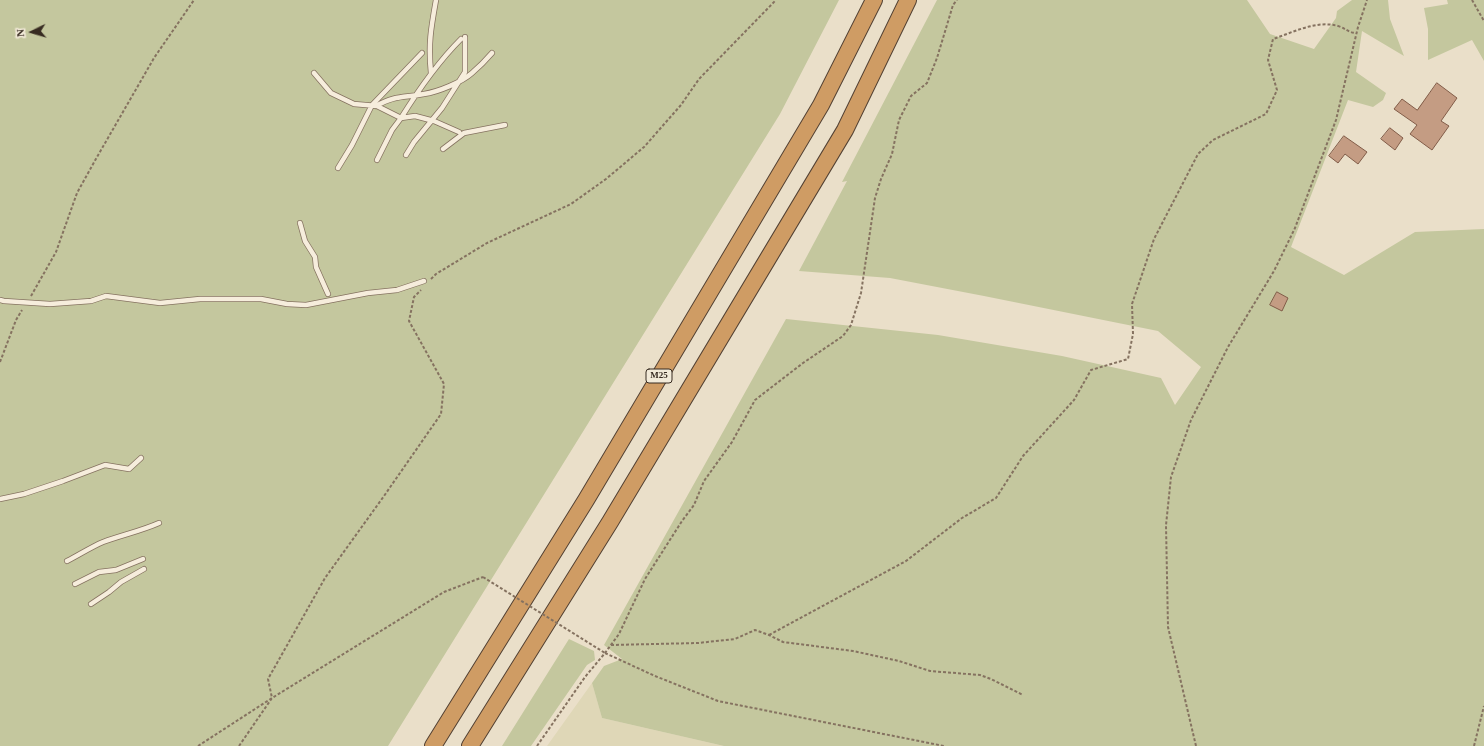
<!DOCTYPE html>
<style>
body{margin:0}
#map{position:relative;width:1484px;height:746px;overflow:hidden;background:#eadfc9;font-family:"Times New Roman",serif}
canvas{display:block}
.north{position:absolute;left:12px;top:12px;width:40px;height:40px;-webkit-text-stroke:3px #f2ead8;paint-order:stroke;rotate:265deg;font-size:11px;font-weight:700;line-height:16px;text-align:center;color:#372b21}
.north::after{content:'';display:block;margin:auto;width:14px;height:18px;background:#372b21;clip-path:polygon(50% 0,100% 100%,50% 72%,0 100%)}
</style>
<div id="map">
<canvas width="1484" height="746"></canvas>
<div class="north">N</div>
</div>
<script>
const c = document.querySelector('canvas').getContext('2d');
c.lineJoin = 'round';
function fill(path, color) {
  c.fillStyle = color;
  c.fill(path, 'evenodd');
}
function strokePath(path, color, width, dash) {
  c.strokeStyle = color;
  c.lineWidth = width;
  c.lineCap = dash ? 'butt' : 'round';
  c.setLineDash(dash || []);
  c.stroke(path);
}
function write(font, color, halo, rows, align = 'center') {
  c.font = font + ' "Times New Roman",serif';
  c.lineWidth = 3;
  c.setLineDash([]);
  c.textBaseline = 'middle';
  c.strokeStyle = halo;
  c.fillStyle = color;
  for (const [text, x, y, turn = 0] of rows) {
    c.save();
    c.translate(x, y);
    c.rotate((+turn || 0) * Math.PI / 180);
    c.textAlign = isNaN(turn) ? turn : align;
    if (halo) c.strokeText(text, 0, 0);
    c.fillText(text, 0, 0);
    c.restore();
  }
}
const farmland = new Path2D(`
 M592,683l10,35 122,28h-177z`);
const green = new Path2D(`
 M0,0h839l-59,114 -392,632h-388z
 M937,0h310l23,34 44,15 22,-31 1,-7 15,-11h36l2,19 14,37 -42,-25 -6,41 30,21 -3,7 -10,7 -25,-7 -57,147 53,28 71,-43 69,-3v517h-760l-122,-28 -10,-35 12,-17 18,-7 -18,-14 182,-326 152,16 124,21 99,22 14,27 26,-38 -43,-36 -174,-35 -94,-18 -91,-7 48,-90 -5,1z
 M1447,0h37v61l-12,-21 -44,20v-31l-4,-21 24,-4z
 M569,639l25,12 1,9 -8,5 -56,81h-29z`);
const building = new Path2D(`
 M1437,83l20,15 -16,23 8,5 -17,24 -22,-16 7,-9 -23,-16 8,-10 15,11z
 M1390,128l13,10 -8,12 -14,-11z
 M1344,136l23,16 -9,12 -13,-10 -7,9 -9,-7z
 M1277,292l11,6 -6,13 -12,-6z`);
const path = new Path2D(`
 M1472,0l12,21
 M431,279l5,-5 51,-31 84,-39 35,-25 38,-32 37,-42 18,-26 77,-79
 M31,296l25,-44 21,-59 20,-36 57,-99 40,-58
 M0,362l16,-42 6,-10
 M769,635l137,-74 56,-43 34,-20 27,-42 51,-56 17,-30 37,-11 5,-25 -1,-30 22,-65 44,-85 15,-14 53,-26 11,-24 -9,-30 5,-21c21,-7 43,-19 65,-13 7,2 11,7 18,7
 M611,645l87,-2 37,-4 20,-9 14,5 14,7 70,9 46,10 31,10 50,4 11,4 32,16
 M605,653l50,23 63,25 226,45
 M198,746l74,-48 172,-106 39,-15
 M239,746l33,-48 -4,-19 57,-101 59,-82 57,-82 3,-30 -35,-63 5,-24 7,-7
 M537,746l48,-69 20,-24 14,-19 26,-55 37,-58 12,-16 10,-24 28,-39 23,-42 48,-37 40,-27 8,-11 10,-32 14,-95 6,-19 11,-25 7,-34 12,-24 16,-13 10,-25 16,-53 4,-5
 M1196,746l-28,-119 -2,-102 5,-48 20,-57 37,-73 46,-76 21,-43 41,-108 22,-93 9,-27
 M1474,746l10,-40`);
const lane = new Path2D(`
 M314,73l17,20 23,11 23,2 24,12c18,-29 36,-55 60,-79
 M431,73c-3,-29 0,-45 5,-73
 M376,106c20,-11 27,-8 48,-12 14,-2 38,-12 48,-21 7,-6 14,-13 20,-20
 M443,149l21,-16 41,-8
 M406,155l8,-13 28,-34 23,-36v-35
 M377,160l15,-30 9,-12 14,-2 19,5 25,11
 M338,168l14,-23 20,-40 50,-52
 M300,223l5,18 10,16 1,10 12,27
 M0,300l4,1 46,3 41,-3 15,-5 54,7 40,-4h61l26,5 19,1 62,-12 29,-3 27,-9
 M0,499l24,-5 39,-13 42,-16 24,4 12,-11
 M67,561c12,-6 24,-14 36,-19 19,-7 38,-11 56,-19
 M75,584l24,-12 17,-2 27,-11
 M91,604l18,-12 12,-10 23,-13`);
const highway = new Path2D(`
 M433,746l153,-246 235,-395 53,-105
 M470,746l140,-224 235,-392 63,-130`);
const pathBridge = new Path2D(`
 M483,577l122,76`);
const shields = [
 [659,376,26]
];
const shieldNames = [
 ["M25",659,376]
];
fill(farmland, '#dfd7b7');
fill(green, '#c4c79e');
fill(building, '#c49c83');
strokePath(building, '#815c48', 1);
strokePath(lane, '#857260', 6);
strokePath(highway, '#534133', 18);
strokePath(path, '#857260', 2, [3, 2]);
strokePath(lane, '#f6eddc', 4.5);
strokePath(highway, '#cf9c64', 16);
strokePath(pathBridge, '#857260', 2, [3, 2]);
for (const [x, y, w] of shields) {
  const box = new Path2D();
  box.roundRect(x - w / 2, y - 7, w, 14, 3);
  c.fillStyle = '#f2ead8';
  c.fill(box);
  strokePath(box, '#372b21', 1);
}
write('bold 9px', '#372b21', null, shieldNames);
</script>
